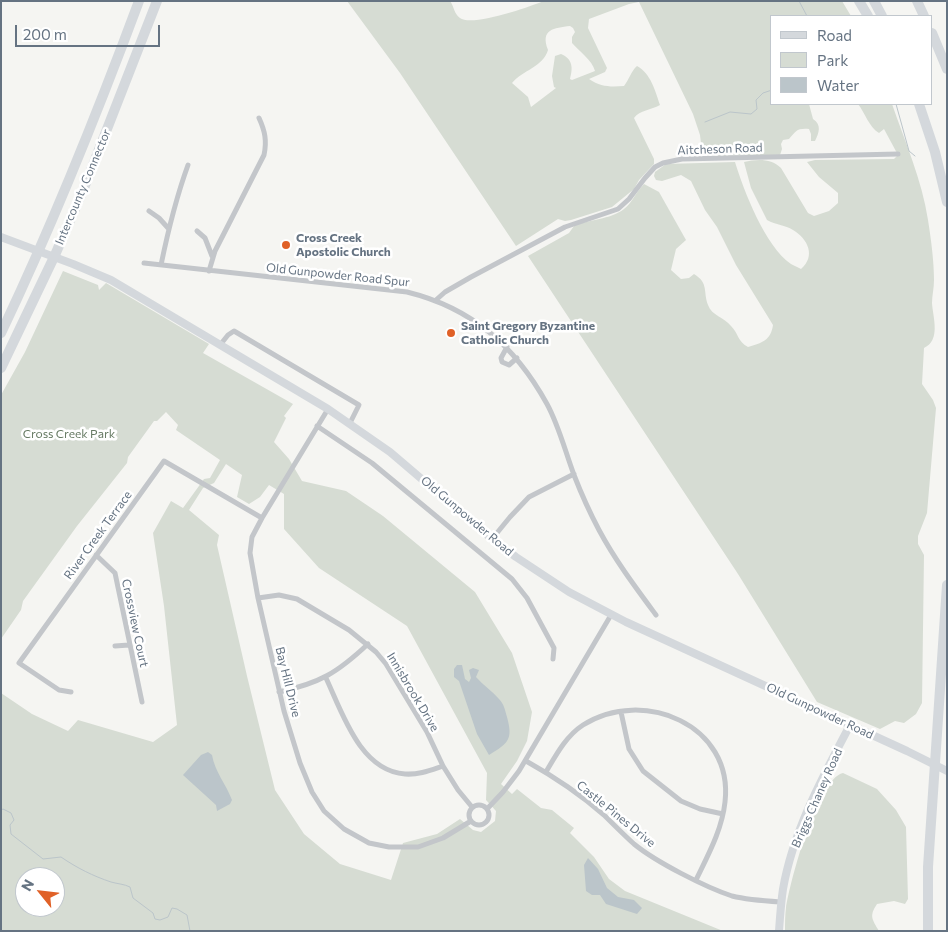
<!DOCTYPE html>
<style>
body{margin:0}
#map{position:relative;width:948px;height:932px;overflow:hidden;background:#f5f5f2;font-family:Commissioner,sans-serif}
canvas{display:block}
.frame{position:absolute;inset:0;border:2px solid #657382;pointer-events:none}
.legend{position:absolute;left:770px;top:15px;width:162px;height:90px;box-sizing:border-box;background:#fff;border:1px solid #c1c7cd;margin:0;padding:6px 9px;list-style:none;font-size:15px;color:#657382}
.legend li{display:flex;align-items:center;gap:10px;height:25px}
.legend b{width:25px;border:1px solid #c1c7cd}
.north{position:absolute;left:15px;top:867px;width:50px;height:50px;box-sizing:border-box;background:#fff;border:1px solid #c1c7cd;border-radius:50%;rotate:299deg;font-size:14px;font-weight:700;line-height:20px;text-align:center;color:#657382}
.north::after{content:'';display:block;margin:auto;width:18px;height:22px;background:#e06127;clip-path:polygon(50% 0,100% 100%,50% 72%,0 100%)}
.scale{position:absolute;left:15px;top:25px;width:145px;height:22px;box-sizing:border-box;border:2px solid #657382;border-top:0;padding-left:6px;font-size:15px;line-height:18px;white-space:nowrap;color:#657382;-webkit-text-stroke:4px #fff;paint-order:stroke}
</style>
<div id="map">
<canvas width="948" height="932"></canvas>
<div class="frame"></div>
<ul class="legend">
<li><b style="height:6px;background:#d4d8dc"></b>Road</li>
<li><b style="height:14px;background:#d6dcd3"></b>Park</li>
<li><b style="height:14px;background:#bbc5ca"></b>Water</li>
</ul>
<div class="north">N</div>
<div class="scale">200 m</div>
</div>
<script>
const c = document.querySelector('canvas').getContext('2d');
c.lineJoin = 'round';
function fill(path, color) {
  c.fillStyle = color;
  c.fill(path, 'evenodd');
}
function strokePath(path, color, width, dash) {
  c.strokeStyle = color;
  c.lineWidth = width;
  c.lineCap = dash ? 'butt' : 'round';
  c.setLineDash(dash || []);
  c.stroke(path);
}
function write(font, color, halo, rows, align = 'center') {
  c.font = font + ' Commissioner,sans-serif';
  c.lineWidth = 5;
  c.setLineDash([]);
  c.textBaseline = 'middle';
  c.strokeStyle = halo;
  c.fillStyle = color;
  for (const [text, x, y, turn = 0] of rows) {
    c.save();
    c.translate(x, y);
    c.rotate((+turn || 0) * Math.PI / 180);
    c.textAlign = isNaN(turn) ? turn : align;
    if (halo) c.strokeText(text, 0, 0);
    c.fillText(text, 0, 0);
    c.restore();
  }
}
const green = new Path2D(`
 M347,1h103c4,5 4,13 10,17 12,9 69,-11 84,-17h298l9,15h-79v88h37l4,15c9,6 6,14 2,22h-4v-7l-2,-5c-12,-1 -13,2 -20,10l-6,1 -2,4 1,5 -2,6 -77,1 -4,-2 -2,-6 4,-5 -1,-8 -7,-21 -54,-112 -10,2 -40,15 -1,9 19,40 -2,4 -16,7c12,8 21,8 35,7 5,-6 7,-15 13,-20 14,8 18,24 23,39 -9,5 -20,5 -26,13l20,41v5l-15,16 -5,9 -22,18 -41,13 -6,1 -7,-2 -42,27 -116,-173zM570,26l3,2 2,4 -3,5v6c7,8 20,17 23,28l-23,9 -2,-1c3,-11 3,-20 -9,-25l-6,2 -3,20 2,11 2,1 -25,19 -3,-10 -16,-14c11,-13 31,-16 36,-33 -8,-21 6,-22 22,-24z
 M858,104h34c13,38 30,76 36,116 3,19 6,41 6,60 0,8 -2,16 -2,23 1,15 9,37 -8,45l-2,36 11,16 3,8 -9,105 -9,23v8l6,11 -2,148 -6,11 -12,9 -9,-2 -15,8 -63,-27 -79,-128 -210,-318 41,-23 5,-7c15,-7 36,-6 50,-17 8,-6 12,-17 20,-25l15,8 27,48 -10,9 -5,21 10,9 8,-1 5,-4c15,9 9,18 14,31 4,11 16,12 23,21 8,8 6,15 17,21 14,-4 23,-7 25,-22l-37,-60 -19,-38 -12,-17 -14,-29 -10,-6 -19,6 -6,-1 -2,-4 1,-4 11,-8 69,-2c9,29 30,84 56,102 3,2 7,3 10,5 15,-13 7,-30 -8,-39 -8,-5 -17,-5 -26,-10l-16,-32 -7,-26c13,-3 27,-4 37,6l27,45 6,3 15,-5 9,-8v-10l-19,-16 -12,-15 8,-2 79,-1 4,-4 -14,-26 -5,4c-10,-6 -14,-20 -21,-29z
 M63,271l35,14 1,5 7,-7 103,61 -6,9 90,51 -9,12 2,2 -12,24 15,17 13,22 44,10 37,25 92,76 37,61 20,59 -5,29 -10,20 -16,23 11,10 5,-5 24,19 11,2 22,18 -4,5 24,24 15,22 16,12 98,40h-722v-238l31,21 36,17 10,-11 75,22 24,-17 -13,-119 -11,-73 18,-32 12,7 21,-29 6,-1 10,-18 -44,-30 2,-5 -12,-13 -9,9h-3l-26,36 -1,6 -50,63 -54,75 -2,9 -20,29v-244l24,-43zM226,464l16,11 -5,22 12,7 11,-7 9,-12 15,9v35l35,39 88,58 80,147 -1,27 10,11 -1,10 -14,11 -8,-2 -13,-11 -23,15 -34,9 -12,37 -51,-16 -36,-30 -29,-44 -28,-114 -30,-131 2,-10 -30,-25 14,-22 11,-5zM25,877h30v30h-30z
 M843,773l34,16 19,21 10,17 2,72 -3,5 -11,-3 -17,3c-8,12 -5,15 2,27h-94c0,-8 0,-16 1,-23 4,-26 31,-129 57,-135z`);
const water = new Path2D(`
 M457,665h5l3,14 4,3 2,-4 -2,-8 4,-2 6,2 -3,7c7,8 16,14 23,22 5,5 6,11 8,18 6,22 2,26 -18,38l-12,-21 -18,-53 -5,-4v-8z
 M208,752l4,3c3,17 14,29 20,45l-2,4 -13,7 -1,-6 -33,-30 18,-20z
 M588,858l10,11 9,19 11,9 16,3 8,8 -5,6 -31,-10 -6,-9h-8l-6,-4 -2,-26z`);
const stream = new Path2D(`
 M799,1l8,15
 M896,104l13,47 6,5
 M705,122l25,-10 21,2 6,-5 -1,-9 7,-7 9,-3
 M1,810l2,-1 8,4 3,7 -4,5 1,9 32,25 18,-2c16,11 32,19 50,25 7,2 13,2 19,5l3,11 20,15 2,6 5,1 8,-3 4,-9 5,1 10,6 3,16`);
const street = new Path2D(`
 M149,211l10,7 9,10
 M197,231l8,7 7,18
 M144,263l263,29c65,16 108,54 140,112 12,22 18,47 27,71 7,18 16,38 25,55 16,30 37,58 57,85
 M161,265c7,-34 15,-67 27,-100
 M209,271l6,-20 49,-96c3,-14 1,-24 -5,-37
 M436,300l9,-8 26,-15 94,-50 53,-18 11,-10 16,-21 10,-11 8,-4 19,-4 216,-5
 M220,345l8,-10 6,-4 125,74 -9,18
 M507,347l-6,11 1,4 7,3 8,-7
 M328,409l-66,109 -10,19 -2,16 8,45 26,113 16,52 12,29 12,19 20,18 25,14 20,4h29l25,-9 28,-17
 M317,426l55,37 140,116 15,19 27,50 -1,11
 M492,539l18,-22 19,-20 45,-23
 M96,555l19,18 27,129
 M258,598l21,-3 18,4 52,31 27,22 10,12 41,68 16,34 15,24 14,17
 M115,646l14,-1
 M326,678c16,34 34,93 79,96 14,1 26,-4 38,-8
 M71,692l-12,-2 -40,-27 145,-202 98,57
 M279,692c41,-9 58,-19 89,-48
 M621,712l8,37 14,22 38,30 19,8 23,5
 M526,761c27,15 54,33 78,54 10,10 20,20 30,29 22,18 71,43 98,52 16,4 33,5 49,6
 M546,772c10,-17 20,-36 37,-47 60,-38 151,0 142,77 -3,28 -17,53 -29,78
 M469 815a10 10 0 1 1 20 0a10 10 0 1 1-20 0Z
 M487,809l16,-17 16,-21 92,-156`);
const secondary = new Path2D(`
 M1,237l72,27 38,16 217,129 62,43 102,87 24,18 53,35 57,30 281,129 40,20
 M779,931c1,-14 2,-29 4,-42 10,-58 40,-113 67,-164`);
const highway = new Path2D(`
 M859,1l9,15
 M874,1l8,15
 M917,1l7,15
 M932,33l15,36
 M919,104l16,48 12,50
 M1,333c52,-109 96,-219 138,-332
 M1,368l54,-113 29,-67 73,-187
 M928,931v-64l19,-282`);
const markers = [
 [286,245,5,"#e06127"],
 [451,333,5,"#e06127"]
];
const streetNames = [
 ["Aitcheson Road",720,149,-2],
 ["Intercounty Connector",83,187,-67],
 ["Old Gunpowder Road Spur",338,275,6],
 ["Old Gunpowder Road",467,516,40],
 ["River Creek Terrace",98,535,-54],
 ["Crossview Court",135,623,78],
 ["Bay Hill Drive",288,682,76],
 ["Innisbrook Drive",413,692,59],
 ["Old Gunpowder Road",820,711,25],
 ["Briggs Chaney Road",817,798,-66],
 ["Castle Pines Drive",616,814,39]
];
const poiNames = [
 ["Cross Creek",296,238],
 ["Apostolic Church",296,252],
 ["Saint Gregory Byzantine",461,326],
 ["Catholic Church",461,340]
];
const parkNames = [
 ["Cross Creek Park",69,434]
];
fill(green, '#d6dcd3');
fill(water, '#bbc5ca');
strokePath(stream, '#bbc5ca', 1);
strokePath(street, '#c3c6ca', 5);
strokePath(secondary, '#d4d8dc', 8);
strokePath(highway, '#d4d8dc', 10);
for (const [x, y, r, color] of markers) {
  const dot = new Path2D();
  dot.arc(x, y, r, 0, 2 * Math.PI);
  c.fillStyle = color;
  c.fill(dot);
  strokePath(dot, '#fff', 2);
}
write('12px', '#657382', '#fff', streetNames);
write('bold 12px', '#657382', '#fff', poiNames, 'left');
write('12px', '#667a63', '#fff', parkNames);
</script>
